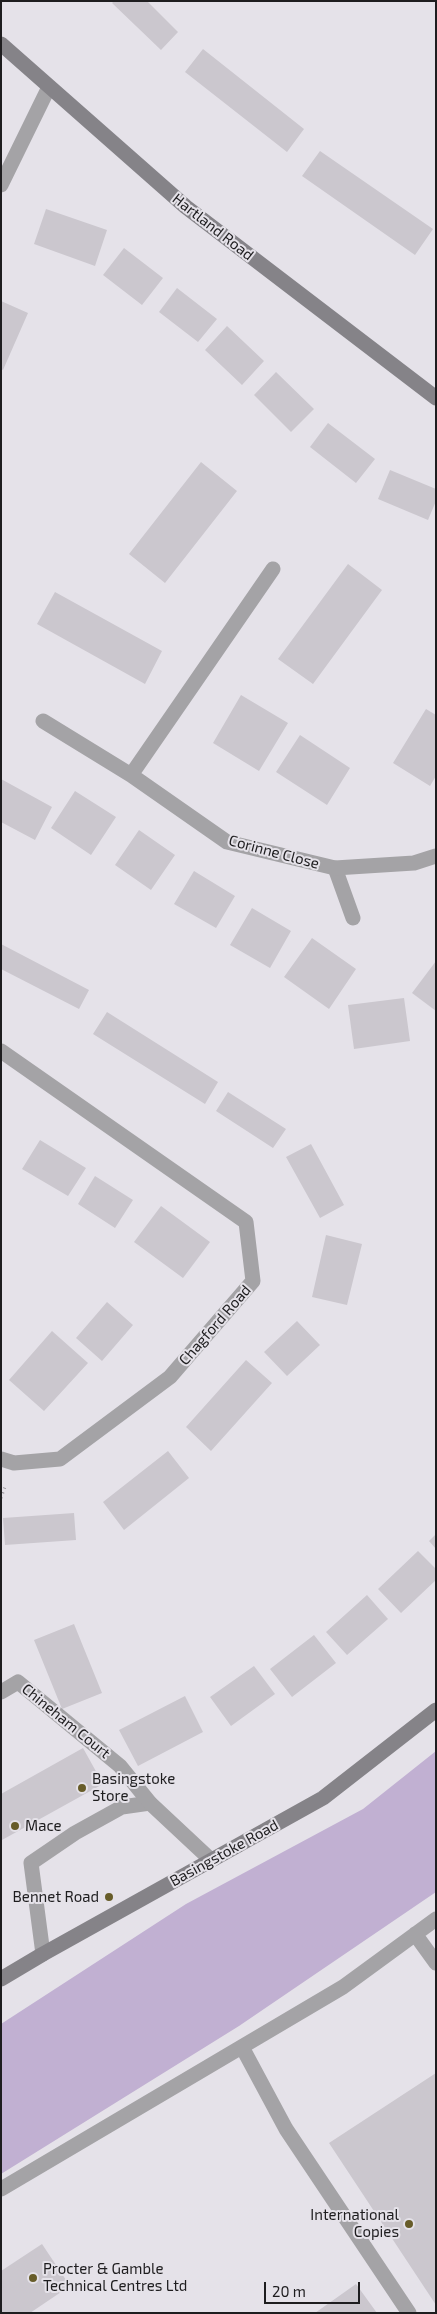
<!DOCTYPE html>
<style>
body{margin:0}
#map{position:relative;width:437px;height:2314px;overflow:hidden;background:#e5e2e9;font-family:"Exo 2",sans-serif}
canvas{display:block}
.frame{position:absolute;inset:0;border:2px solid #1e1d1f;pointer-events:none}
.scale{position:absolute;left:264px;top:2282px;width:96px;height:22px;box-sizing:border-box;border:2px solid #1e1d1f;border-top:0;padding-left:6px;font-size:15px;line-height:18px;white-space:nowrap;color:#1e1d1f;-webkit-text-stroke:4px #e5e2e9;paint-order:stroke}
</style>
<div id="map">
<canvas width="437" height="2314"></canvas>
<div class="frame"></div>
<div class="scale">20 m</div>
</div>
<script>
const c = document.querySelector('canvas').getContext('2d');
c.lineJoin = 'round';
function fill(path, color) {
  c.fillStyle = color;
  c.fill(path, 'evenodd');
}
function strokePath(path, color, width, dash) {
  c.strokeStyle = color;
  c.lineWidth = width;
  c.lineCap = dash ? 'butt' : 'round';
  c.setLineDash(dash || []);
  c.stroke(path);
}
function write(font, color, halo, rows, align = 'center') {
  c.font = font + ' "Exo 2",sans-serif';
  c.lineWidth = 4;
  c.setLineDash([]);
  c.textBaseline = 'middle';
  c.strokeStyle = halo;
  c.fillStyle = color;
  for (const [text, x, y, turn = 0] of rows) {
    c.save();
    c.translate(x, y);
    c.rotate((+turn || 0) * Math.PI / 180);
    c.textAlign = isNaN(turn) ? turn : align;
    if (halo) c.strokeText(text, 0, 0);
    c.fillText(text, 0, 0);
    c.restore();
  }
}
const green = new Path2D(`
 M436,1751v141l-197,134 -238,148v-150l185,-120 177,-95z`);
const building = new Path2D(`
 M114,1h33l31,31 -17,18 -49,-47z
 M203,49l101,80 -17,23 -102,-80z
 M320,151l113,78 -18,26 -113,-79z
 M46,209l61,21 -12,36 -61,-22z
 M124,248l39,30 -21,27 -39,-30z
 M177,288l40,31 -19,23 -39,-30z
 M1,301l27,12 -25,57 -2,-1z
 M227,326l37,35 -22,24 -37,-35z
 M276,372l38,37 -23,23 -37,-37z
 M328,423l47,36 -19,24 -46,-36z
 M201,462l36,29 -72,92 -36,-29z
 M390,470l46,19v12l-8,19 -50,-21z
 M348,564l34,26 -69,94 -35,-25z
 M55,592l107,59 -17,33 -108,-60z
 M241,695l47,28 -29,48 -46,-28z
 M426,709l10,6v61l-6,10 -37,-23z
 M300,735l50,33 -23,37 -51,-33z
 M1,779l51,28 -17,33 -34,-18z
 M75,791l41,26 -25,38 -40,-27z
 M139,830l36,25 -24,35 -36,-25z
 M194,871l41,25 -19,32 -42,-24z
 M252,908l39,23 -21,37 -40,-23z
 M312,938l44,31 -27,40 -45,-32z
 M1,944l88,46 -10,19 -78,-40z
 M436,961v50l-24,-18z
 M404,998l6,43 -56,8 -6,-44z
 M107,1012l111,70 -13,22 -112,-70z
 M228,1092l58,37 -13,19 -57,-37z
 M40,1140l46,28 -18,28 -46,-27z
 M311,1144l33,61 -24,13 -34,-61z
 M95,1176l38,24 -18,28 -37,-24z
 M161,1206l49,36 -27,36 -49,-36z
 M326,1235l36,9 -15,61 -35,-8z
 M107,1302l26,23 -31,36 -26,-23z
 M297,1321l23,24 -33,31 -23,-24z
 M52,1331l36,32 -44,48 -35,-31z
 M246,1360l26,23 -61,68 -25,-24z
 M168,1451l21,27 -65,52 -21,-28z
 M74,1513l2,27 -71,5 -2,-27z
 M436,1534v15l-7,-8z
 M418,1551l18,18v11l-35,33 -23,-24z
 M367,1595l21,24 -41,36 -21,-23z
 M74,1624l28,69 -40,16 -28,-69z
 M314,1635l22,28 -44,34 -22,-28z
 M254,1666l21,28 -44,32 -21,-29z
 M185,1696l18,36 -65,34 -19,-36z
 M83,1748l20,36 -101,56 -1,-46z
 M436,2073v232l-107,-162z
 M42,2244l28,42 -40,27h-29v-42z
 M356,2284l21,29h-62z`);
const path = new Path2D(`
 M1,1498l5,-14`);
const lane = new Path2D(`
 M335,868l18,50
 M415,1934l21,29
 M43,1954l-12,-91 44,-30 47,-26 28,-4
 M242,2047l44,82 123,184
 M1,2189l342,-202 93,-68`);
const street = new Path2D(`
 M1,185l48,-98
 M273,569l-142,206 96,67 108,26 79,-5 22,-7
 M43,721l88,54
 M1,1051l245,171 7,59 -83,96 -110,82 -46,4 -13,-4
 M1,1692l17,-10 102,84 30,37 61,57`);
const secondary = new Path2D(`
 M1,44l185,163 250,191
 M1,1979l42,-25 280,-156 113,-88`);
const markers = [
 [82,1788,5,"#675c29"],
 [15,1826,5,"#675c29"],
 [109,1897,5,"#675c29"],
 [409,2224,5,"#675c29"],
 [33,2278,5,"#675c29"]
];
const streetNames = [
 ["Hartland Road",213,227,38],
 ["Corinne Close",274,852,15],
 ["Chagford Road",215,1325,-49],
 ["Chineham Court",66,1721,39],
 ["Basingstoke Road",224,1853,-29]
];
const poiNames = [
 ["Basingstoke",92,1779],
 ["Store",92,1796],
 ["Mace",25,1826],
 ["Bennet Road",99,1897,"right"],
 ["International",399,2215,"right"],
 ["Copies",399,2232,"right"],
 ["Procter & Gamble",43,2269],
 ["Technical Centres Ltd",43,2286]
];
fill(green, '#c1b0d2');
fill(building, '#cbc7ce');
strokePath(path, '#918e93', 3, [1, 4]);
strokePath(lane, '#a4a3a6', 15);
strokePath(street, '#a4a3a6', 15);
strokePath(secondary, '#858388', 15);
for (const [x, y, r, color] of markers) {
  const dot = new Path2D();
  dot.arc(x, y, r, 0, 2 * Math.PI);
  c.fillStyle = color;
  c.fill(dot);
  strokePath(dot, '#e5e2e9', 2);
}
write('15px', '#1e1d1f', '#e5e2e9', streetNames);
write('15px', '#1e1d1f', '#e5e2e9', poiNames, 'left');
</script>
